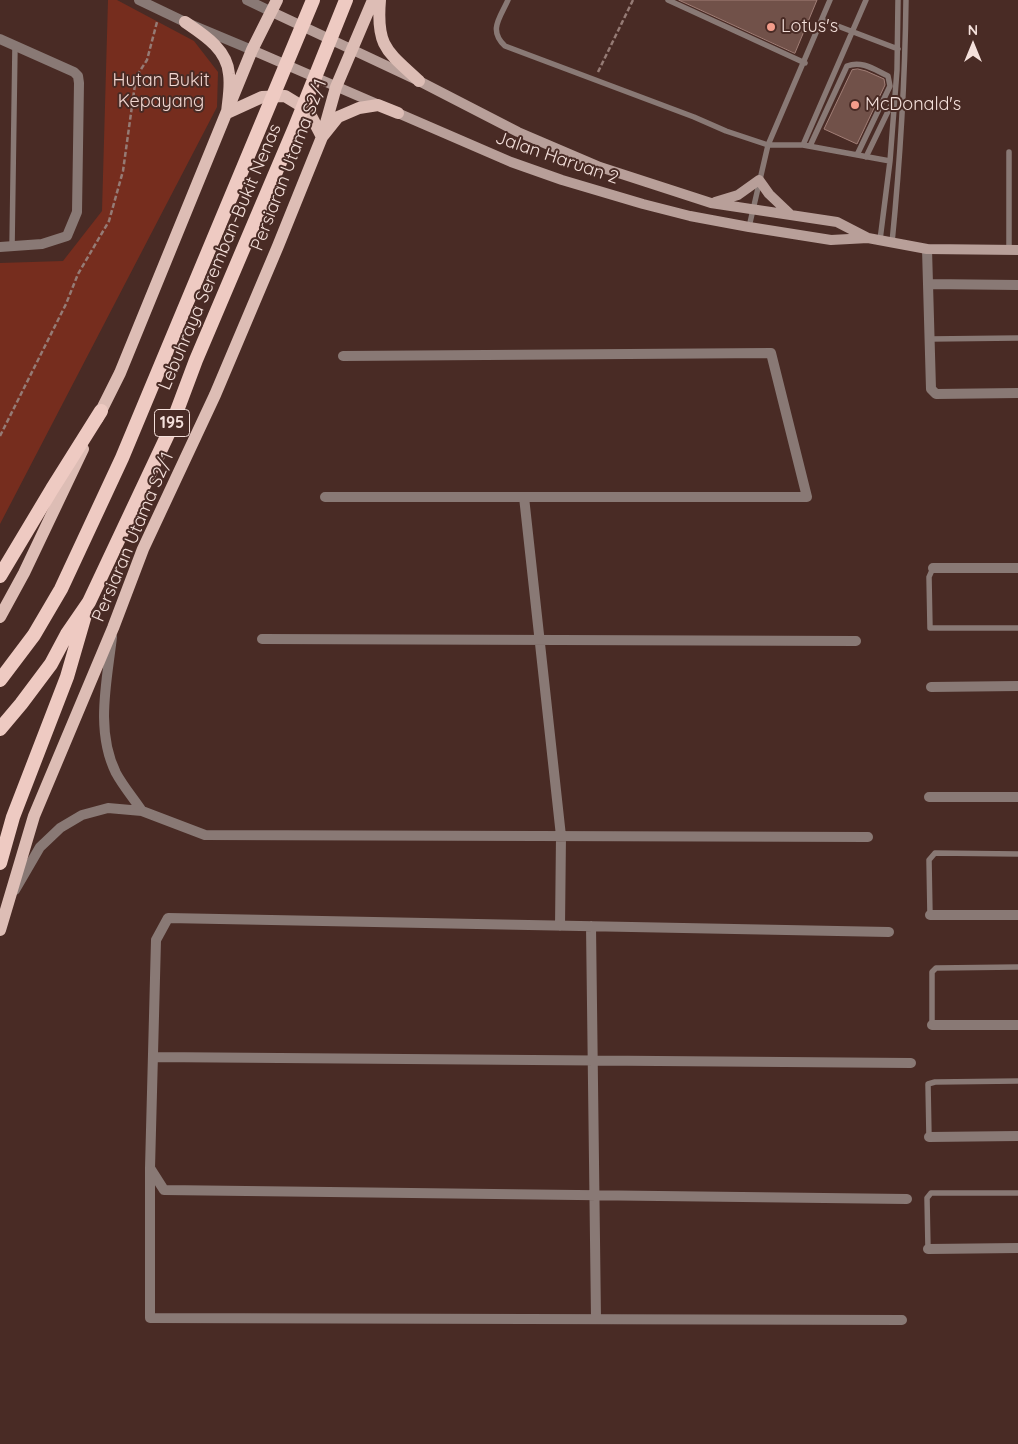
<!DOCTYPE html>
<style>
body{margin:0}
#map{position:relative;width:1018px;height:1444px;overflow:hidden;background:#492b25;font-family:Quicksand,sans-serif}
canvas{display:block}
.north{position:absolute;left:948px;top:20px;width:50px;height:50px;-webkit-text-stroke:4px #492b25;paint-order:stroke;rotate:0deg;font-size:14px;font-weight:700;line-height:20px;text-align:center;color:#f4e0db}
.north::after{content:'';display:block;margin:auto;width:18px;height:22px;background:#f4e0db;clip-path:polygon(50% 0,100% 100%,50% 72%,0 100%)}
</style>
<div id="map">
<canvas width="1018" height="1444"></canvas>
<div class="north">N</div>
</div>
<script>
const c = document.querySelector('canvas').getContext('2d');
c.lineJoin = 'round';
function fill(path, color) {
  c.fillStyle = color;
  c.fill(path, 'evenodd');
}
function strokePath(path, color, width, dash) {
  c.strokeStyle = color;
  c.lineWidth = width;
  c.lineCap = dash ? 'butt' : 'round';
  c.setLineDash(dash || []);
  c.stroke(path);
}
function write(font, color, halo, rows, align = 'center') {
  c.font = font + ' Quicksand,sans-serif';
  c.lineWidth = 4;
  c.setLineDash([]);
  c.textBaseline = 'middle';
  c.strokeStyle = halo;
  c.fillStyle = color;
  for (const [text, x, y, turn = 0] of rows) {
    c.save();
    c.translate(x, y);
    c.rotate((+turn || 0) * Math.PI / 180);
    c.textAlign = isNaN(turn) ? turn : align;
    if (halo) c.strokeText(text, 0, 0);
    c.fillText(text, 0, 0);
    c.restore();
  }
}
const green = new Path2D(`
 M108,0h9l77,41 24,31 -1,35 -217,417v-261l63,-2 39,-50z`);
const building = new Path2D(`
 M679,0h138l-22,53z
 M858,69l8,2 18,8 1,6 -28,59 -33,-15 28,-59z`);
const path = new Path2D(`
 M598,72l35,-72
 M0,436l66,-132 12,-30 31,-53 14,-50 13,-94 11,-17 10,-38`);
const service = new Path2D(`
 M508,0c-8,18 -20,30 -3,46l189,71 32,14 42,14h35l87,16
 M668,0l137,63
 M822,20l76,29
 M803,145l63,-145
 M810,146l37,-80c15,-6 28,4 41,10l2,10 -33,69
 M866,157l27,-56
 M749,227l19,-82 62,-145
 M880,240l10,-79 7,-91 1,-70
 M892,243c8,-81 13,-162 14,-243
 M12,247l3,-201
 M1009,250v-98
 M930,339l88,-1
 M933,568l-4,9 1,51h88
 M930,915l-1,-55 6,-7 83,1
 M932,1025v-53l4,-4 82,-1
 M929,1137l-1,-53 7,-2 83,-1
 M928,1249l-1,-51 4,-5h87`);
const minor = new Path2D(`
 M0,39l74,33 4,4 1,7 -2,129 -10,24 -25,8 -42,3
 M927,249l4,140 5,5 82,-1
 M928,284l90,1
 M325,497h482l-36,-144 -428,3
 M524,497l37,339 -1,90
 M933,568h85
 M112,637c-5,44 -17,94 4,136 7,13 18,26 26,38
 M262,639l594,2
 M931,687l87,-1
 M929,797h89
 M15,890l25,-43 20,-19 22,-13 26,-7 34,3 63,24 663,2
 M930,915h88
 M591,926l5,392
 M889,932l-721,-14 -12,22 -6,228 14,22 743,9
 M932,1025h86
 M153,1057l758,6
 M929,1137l89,-1
 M150,1169v149l752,2
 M928,1249l90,-1`);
const tertiary = new Path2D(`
 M139,0l46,22 67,28
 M247,0l25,12`);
const secondary = new Path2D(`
 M272,12l147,69 99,51 82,35 111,36 126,19 31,16
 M252,50l259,112 51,18 81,24 47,12 59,11 82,13 37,-2 59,11 91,1
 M715,202l23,-7 21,-15 10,14 21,20`);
const primary = new Path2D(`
 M380,0c-4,47 7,51 39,81
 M185,22c19,13 42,27 44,52 2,12 -1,27 -2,39l35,-16 23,-1 23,14 14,27 16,-20 21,-9 19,-3 20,8
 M97,419l23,-46 132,-323 25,-50
 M0,617l24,-44 59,-124
 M0,930l34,-114 79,-188 30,-79 72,-154 63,-149 44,-109 14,-50 37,-87`);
const trunk = new Path2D(`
 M0,576l52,-87 49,-78
 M0,680l34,-45 27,-46 61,-131 191,-458
 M0,729l21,-25 30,-40 16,-30 22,-32 80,-170 27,-72 99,-233 51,-127
 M0,863l13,-46 54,-140 18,-62`);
const markers = [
 [771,27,5,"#f49d8b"],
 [855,105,5,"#f49d8b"]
];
const shields = [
 [172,423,35]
];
const shieldNames = [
 ["195",172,423]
];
const poiNames = [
 ["Lotus's",781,27],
 ["McDonald's",865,105]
];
const parkNames = [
 ["Hutan Bukit",161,81],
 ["Kepayang",161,102]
];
const streetNames = [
 ["Jalan Haruan 2",557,158,19],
 ["Persiaran Utama S2/1",289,165,-69],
 ["Lebuhraya Seremban-Bukit Nenas",220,257,-67],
 ["Persiaran Utama S2/1",133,537,-67]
];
fill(green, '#762d1e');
fill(building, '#715149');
strokePath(building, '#a27f77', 1);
strokePath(path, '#957b75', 2.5, [5, 2.5]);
strokePath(service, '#897975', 5.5);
strokePath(minor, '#897975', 10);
strokePath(tertiary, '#897975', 10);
strokePath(secondary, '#b89f99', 10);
strokePath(primary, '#ddbdb5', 12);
strokePath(trunk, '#eecac2', 14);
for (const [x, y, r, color] of markers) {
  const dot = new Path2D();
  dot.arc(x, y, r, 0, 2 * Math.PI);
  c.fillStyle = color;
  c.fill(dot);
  strokePath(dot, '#492b25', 2);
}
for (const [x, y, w] of shields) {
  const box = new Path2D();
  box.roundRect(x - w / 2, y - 13.5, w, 27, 4);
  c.fillStyle = '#492b25';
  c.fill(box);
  strokePath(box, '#f4e0db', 1);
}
write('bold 16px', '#f4e0db', null, shieldNames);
write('18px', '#f4e0db', '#492b25', poiNames, 'left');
write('18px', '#f2d7d1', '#492b25', parkNames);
write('18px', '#f4e0db', '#492b25', streetNames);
</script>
